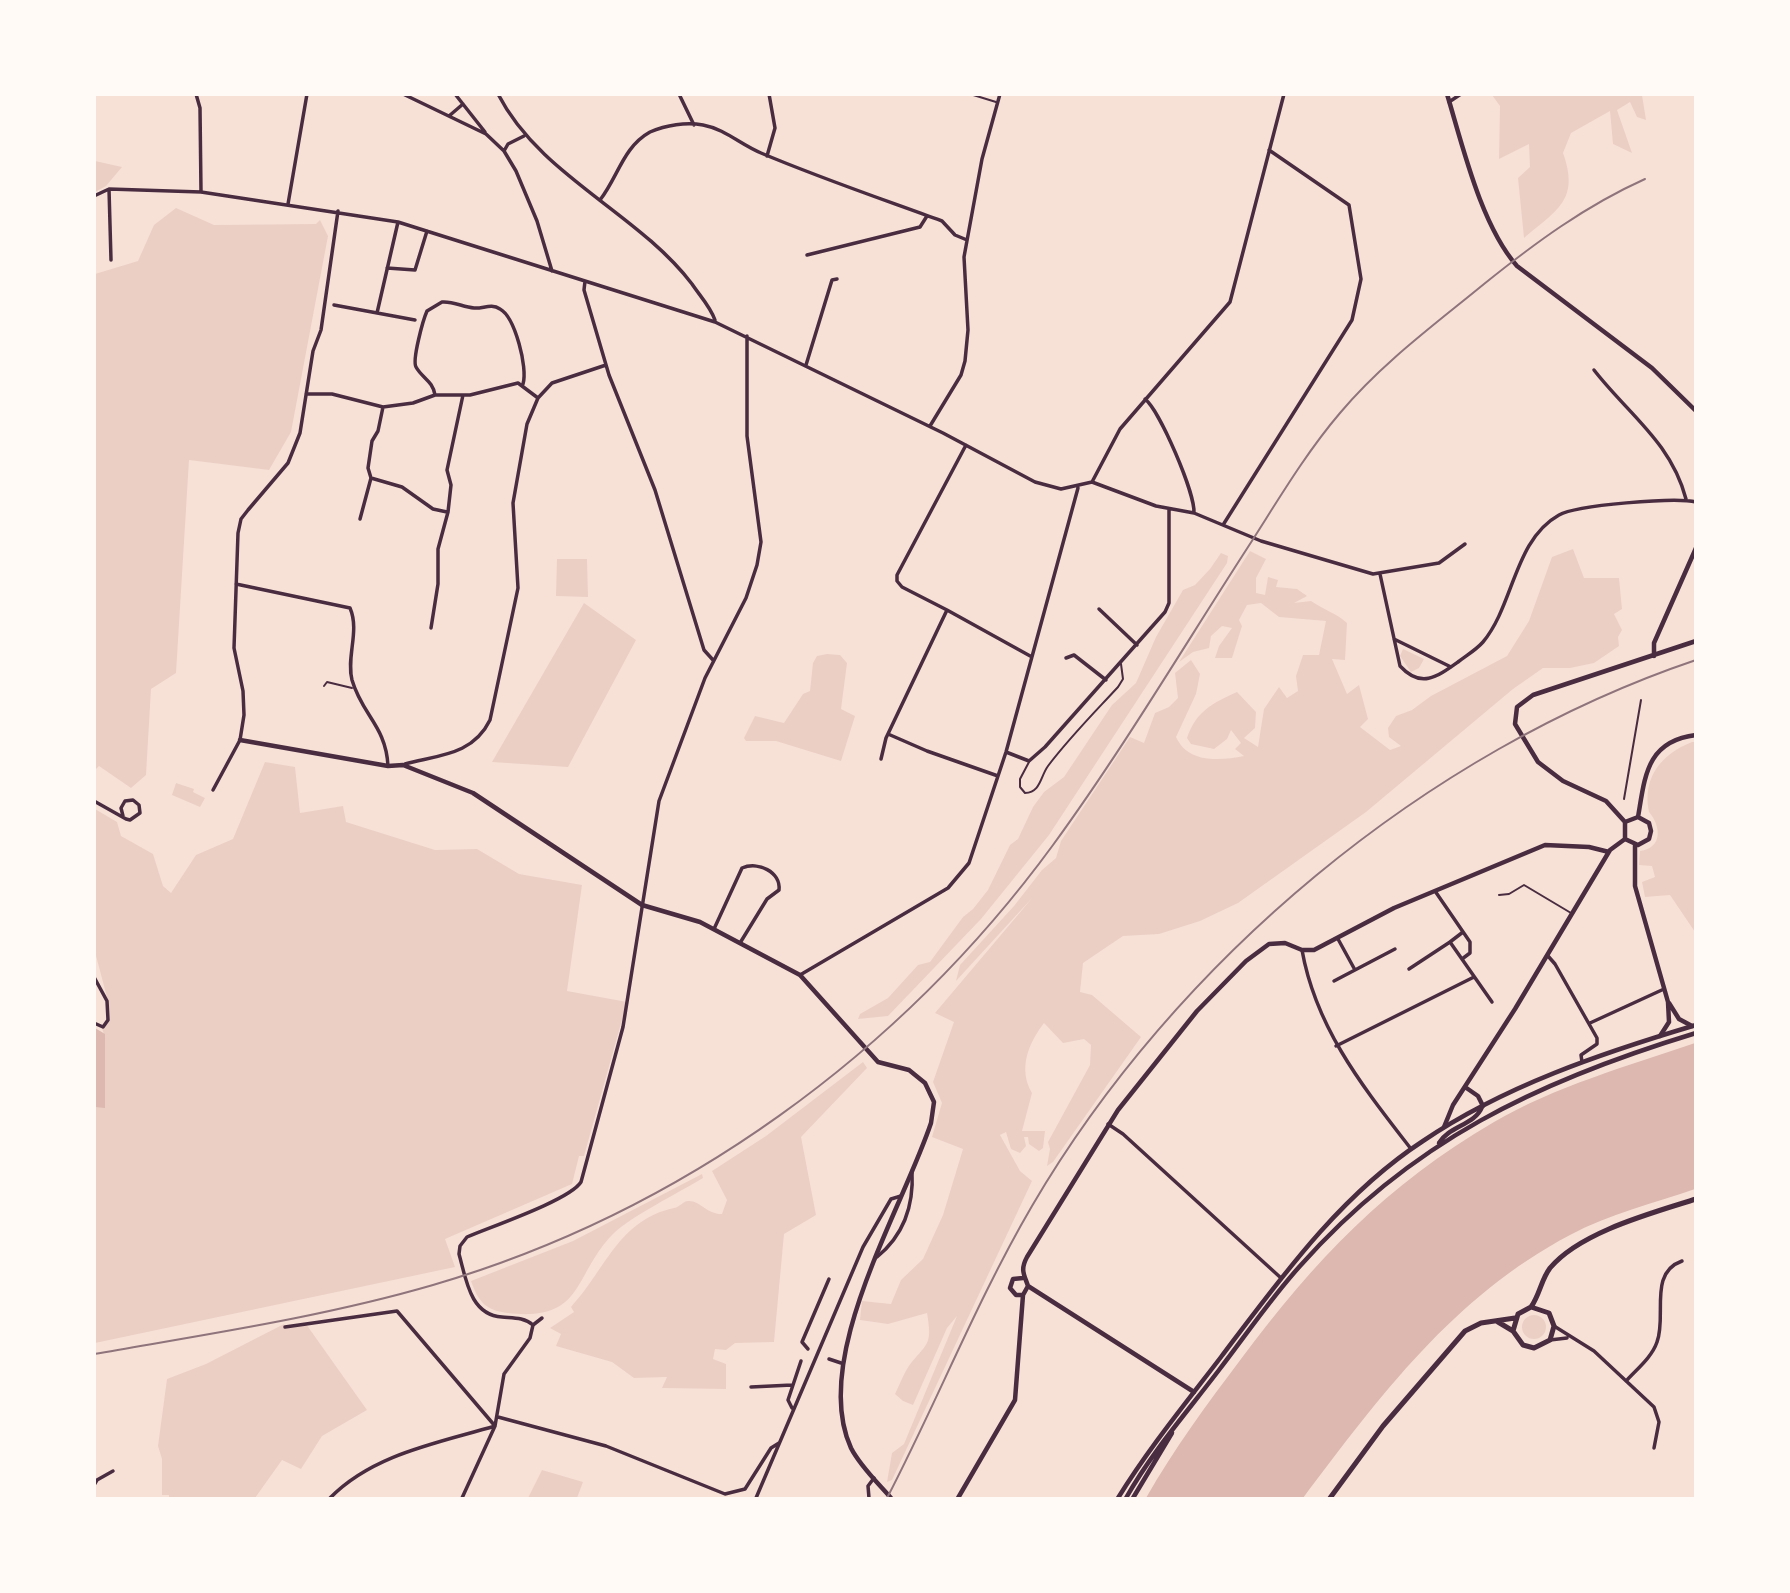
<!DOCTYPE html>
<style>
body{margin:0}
#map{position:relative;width:1790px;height:1593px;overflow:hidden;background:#f7e1d7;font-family:"Public Sans",sans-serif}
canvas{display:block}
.frame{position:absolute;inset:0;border:96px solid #fffaf5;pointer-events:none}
</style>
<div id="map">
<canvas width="1790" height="1593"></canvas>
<div class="frame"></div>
</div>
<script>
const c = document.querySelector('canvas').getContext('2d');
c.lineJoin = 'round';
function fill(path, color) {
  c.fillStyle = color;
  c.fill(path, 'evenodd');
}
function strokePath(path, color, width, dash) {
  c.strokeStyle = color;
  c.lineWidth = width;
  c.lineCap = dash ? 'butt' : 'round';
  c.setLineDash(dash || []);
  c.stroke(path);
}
const green = new Path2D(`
 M1492,95h150l4,25 -9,-3 -7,-15 -13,8 15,43 -19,-9 -3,-33 -39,22 -8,20c17,47 -6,57 -39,85l-6,-60 12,-11 -1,-23 -30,15 1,-53z
 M95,161l27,6 -16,19 -11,6z
 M176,208l38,17 102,-1 4,-4 8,16 -37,196 -22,38 -80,-10 -13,213 -25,16 -5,86 -15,13 -32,-22 -4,4v-496l43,-13 16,-36z
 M1573,549l11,29h35l3,31 -8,5 8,16 -4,7 1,9 -25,17 -24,5h-27l-30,21 -147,123 -128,91 -38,18 -41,13 -36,2 -40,27 -3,29 12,3 49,42 -88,125 -6,4 3,-17 -2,-7 42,-77 1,-20 -7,-6 -21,4 -19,-20c-16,21 -26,46 -12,70l-10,38h23l-2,17 -4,3 -10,-7 -1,-7h-4l2,9 -6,7 -9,-4 -5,-17 -6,3 20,36 12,10 -140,299 -5,2 5,-29 12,-9 53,-128 -10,12 -34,77 -10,-4 -8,-7c5,-10 9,-22 16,-31 18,-21 21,-20 16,-50l-39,11 -28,-4 2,-19 29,3 10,-24 22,-21 20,-44 20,-66 -31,-12 10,-34 -9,-21 21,-60 -19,-9 98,-116 -77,84 4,-16 54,-59 28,-36 14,-12 5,-17 69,-104 14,6 11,-30 14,-6 9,-9 -3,-25 16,-13 9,14 -4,20 -20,43c12,26 42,24 68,19l-9,-7 6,-6 -10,-13 -4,9 -13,10 -23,-5 -4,-6c9,-27 26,-35 50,-46l19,20 -1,16 -11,10 14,9 6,-38 15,-22 8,11 11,-7 -2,-15 7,-21h16l7,-34 -47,-4 -18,-14 -14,2 -8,15 3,6 -10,32h-17l4,-12 13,-18 -10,-2 -11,10 -2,12 -16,4 -14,10 71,-111 16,8 -10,19v15l9,2 3,-18 10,3 -2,7 21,2 10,7 -13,7 17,-2c13,9 25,12 36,22l-2,37 -13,-1 15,35 12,-9 9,34 -8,8 30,23 11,-4 -12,-9 -1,-9 8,-12 16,-6 19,-14 76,-40 22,-35 23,-64z
 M1221,553l7,3 -1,7 -178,272 -68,84 -93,97 -30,3 2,-5 28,-16 30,-33 12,-3 33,-45 10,-8 15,-19 22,-45 8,-6 15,-32 11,-15 20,-15 48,-72 24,-22 20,-46 27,-47 12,-5 15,-16z
 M557,559h30l1,38 -32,-1z
 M584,603l52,37 -68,127 -76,-5z
 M1403,649l21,10 -5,9 -8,4 -11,-16z
 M827,654l13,1 7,8 -6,46 14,7 -14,45 -65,-20h-30l-2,-3 11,-22 29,7 19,-29 7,-3 3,-28 4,-7z
 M1692,742h4l-1,190 -25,-37 -25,2 -3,-15 13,-5 -3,-11 -13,-1 1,-14c23,-3 21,-25 9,-39 -7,-34 12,-58 43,-70z
 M265,762l30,5 5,46 43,-7 3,16 89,28 42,-1 42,25 63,11 -15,106 60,11 -43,154h-5l-7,28 -127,55 10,28 -360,76 -1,-236h11v-69l-3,-10 5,-4 1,-23 -13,-49v-143l22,13 4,14 32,18 10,32 8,7 25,-38 37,-16z
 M176,783l18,6 -1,3 12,6 -5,9 -28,-12z
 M863,1062l4,6 -66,69 15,78 -32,19 -10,108 -39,1 -9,7 -11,-1 -2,10 13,5v25l-64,-1 5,-11 -33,1 -22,-16 -56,-16 5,-12 -11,-6 24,-16 -3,-5c34,-36 47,-87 103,-99 6,-1 9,-7 14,-7 12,-1 18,13 34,13l5,-14 -15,-29 54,-35z
 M702,1174l1,4c-23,14 -73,39 -90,56 -41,42 -28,88 -106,79 -22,-3 -29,-12 -36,-32l102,-40z
 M1522 1327a12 12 0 1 1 24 0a12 12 0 1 1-24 0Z
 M284,1324l1,3 21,-3 61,86 -45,26 -21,33 -19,-9 -27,38h-86v-3h-7v-36l-4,-13 9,-67 39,-15z
 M542,1470l41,12 -6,16h-49z`);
const water = new Path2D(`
 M95,1028l10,6v74l-10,-1z
 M1695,1043v146c-41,14 -86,25 -125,46 -116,61 -190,161 -267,263h-157c28,-49 61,-94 95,-139 74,-99 145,-174 253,-237 62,-36 134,-56 201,-79z`);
const service = new Path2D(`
 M970,94l26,8
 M324,686l3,-4 25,6
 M1029,762l-9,17v8l5,6c16,-1 15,-16 23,-27 21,-28 46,-53 70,-79l5,-8 -2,-15
 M1624,799l17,-99
 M1499,895l10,-1 15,-9 47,28`);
const minor = new Path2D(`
 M196,94l4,14 1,84
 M403,94l83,40 18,17 12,20 21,50 15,50
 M455,94l30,38
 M498,94c42,82 139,118 194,190 8,12 18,22 23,36
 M679,94l15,31
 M1449,102l12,-8
 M449,116l14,-12
 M504,151l4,-7 16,-8
 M767,156l8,-28 -6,-34
 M109,189l2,71
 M94,196l15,-7 92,3 197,30 317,100 228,111 92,49 26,7 31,-7 64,24 38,7 67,28 112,33 66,-11 26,-19
 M600,200c18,-23 23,-53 50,-68 16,-7 36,-10 53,-7 22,4 38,20 58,28 59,25 121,46 181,68l13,14 12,5
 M288,204l19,-110
 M807,255l113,-28 7,-11
 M387,268l28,2 12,-39
 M585,281l-1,9 25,85 46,115 49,160 9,10
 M334,305l81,15
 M377,313l21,-91
 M806,365l26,-85 5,-1
 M1594,370c34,44 77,72 92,129
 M306,394h26l51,13 30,-4 22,-8h35l48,-12 20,15
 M435,395c-2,-14 -13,-17 -19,-28 -4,-7 7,-47 11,-56l15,-9c11,-1 21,5 32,6 9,1 17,-5 26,1 15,8 28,59 23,75
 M1145,399c15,12 50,94 49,114
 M930,426l31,-51 4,-14 3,-31 -4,-73 18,-98 18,-65
 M371,478l31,9 31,22 14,3
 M1092,482l28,-53 110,-127 54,-208
 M360,519l11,-41 -3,-10 4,-27 6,-10 5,-24
 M1223,525l129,-205 9,-41 -12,-74 -80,-55
 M1380,574l20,92c21,23 37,11 58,-4 9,-7 18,-12 25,-20 31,-37 31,-102 76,-127 17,-10 117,-18 137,-13
 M236,584l114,24c10,23 -4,49 2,72 10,35 34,46 36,86
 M1099,609l38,36
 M947,610l85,47
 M431,628l7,-44v-35l10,-37 3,-27 -4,-15 16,-75
 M1394,639l57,28
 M1066,658l8,-3 32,25
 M888,734l39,17 71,25
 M1006,752l23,9 16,-14 120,-135 4,-9v-93
 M881,759l5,-21 61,-128 -45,-23 -5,-6v-6l69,-130
 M405,764c34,-9 68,-9 85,-44l28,-132 -5,-85 14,-79 11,-26 14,-15 54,-18
 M213,790l27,-50 4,-25 -1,-24 -9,-43 4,-115 3,-14 7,-9 40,-47 12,-30 13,-82 8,-21 17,-119
 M94,801l32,18 4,1 10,-7 -1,-8 -6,-5 -8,1 -4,7 2,8
 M1435,891l35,51v11l-8,6
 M714,929l28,-61c16,-7 39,4 37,22l-12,9 -27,44
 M1463,932l-13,10 42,60
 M1338,939l17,31
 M1302,950c14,79 62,138 109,199
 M1548,956l7,8 42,74v6l-16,11 1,7
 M1409,969l41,-27
 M800,975l148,-87 21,-25 37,-111 72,-264
 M94,977l13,24 1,19 -5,7 -9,-4
 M1334,981l61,-32
 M1590,1023l74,-34
 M1336,1046l138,-69
 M1108,1124l15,10 158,144
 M877,1257c27,-22 37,-51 35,-86
 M533,1325c-9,-8 -20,-7 -31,-8 -32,-2 -36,-38 -43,-63l1,-8 7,-9c23,-10 103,-37 114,-55l42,-155 36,-226 46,-123 41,-80 11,-33 4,-23 -14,-106v-100
 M533,1325l9,-7
 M1554,1326l40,25 60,56 5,15 -5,26
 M285,1327l112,-16 98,115
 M1550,1340l17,-2
 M808,1349l-6,-7 27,-63
 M829,1359l12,4
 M1626,1381c11,-12 26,-24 31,-39 10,-26 -9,-69 25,-81
 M751,1387l41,-2
 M792,1408l-4,-8 13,-39
 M498,1417l108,29 119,48 20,-5 26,-41 8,-5
 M94,1485l3,-5 16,-9
 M330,1498c43,-44 108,-55 165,-72
 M462,1498l33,-72 9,-52 26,-36 3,-13
 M756,1498l107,-251 28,-48 10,-3
 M869,1498l-1,-12 6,-8`);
const tertiary = new Path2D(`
 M1447,94c16,53 34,131 70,172l135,102 44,43
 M1654,656v-13l42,-95
 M240,740l148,26 15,-1 70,28 169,112 58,17 100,53 78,87 31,8 16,13 9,19 -3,21c-29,87 -121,236 -80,325 9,18 27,35 40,50
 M1638,817c7,-40 8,-76 58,-82
 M1625,822l-19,-21 -43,-20 -25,-19 -23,-38 2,-17 16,-12 163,-54
 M1625,839l13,6 11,-6 2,-8 -2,-8 -11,-6
 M1625,839v-17l13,-5
 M1635,845v41l33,116 1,20 -9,14
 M1669,1003l10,16 13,7
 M1465,1087l13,9 5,10
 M1444,1127l9,-22 62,-96 95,-159 15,-11
 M1023,1278l-10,1 -3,9 6,7h7
 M1028,1286l166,106
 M958,1498l57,-98 8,-105 5,-9c-4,-12 -8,-16 -1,-29l91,-147 79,-99 49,-50 23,-17 16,-1 17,7h12l80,-42 151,-63 44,2 20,5`);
const secondary = new Path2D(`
 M1439,1143c10,-17 36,-18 43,-36
 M1118,1498c31,-50 67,-94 103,-141 59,-78 119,-162 202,-216 81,-55 179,-88 273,-116
 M1126,1498c26,-46 61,-86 93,-128 27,-35 52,-72 81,-104 111,-125 238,-185 396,-233
 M1133,1498l39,-65`);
const primary = new Path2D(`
 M1531,1307c9,-13 10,-27 19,-39 30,-36 102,-55 146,-69
 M1498,1322l15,9 10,14 11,3 16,-8 4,-14 -5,-13 -18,-6 -13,7 -5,17
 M1330,1498l53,-72 82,-95 16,-8 34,-5`);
const rail = new Path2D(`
 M94,1354c114,-20 229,-37 339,-69 249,-73 468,-232 620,-440 70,-96 131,-199 195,-298 29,-45 57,-93 92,-134 42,-50 94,-88 144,-129 51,-41 101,-78 161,-105
 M887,1498c50,-96 90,-198 145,-292 143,-245 394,-455 664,-546`);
fill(green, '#ebcfc5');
fill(water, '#dcb8b0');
strokePath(service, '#4a2c40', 2);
strokePath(minor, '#4a2c40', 3.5);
strokePath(tertiary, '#4a2c40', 4.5);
strokePath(secondary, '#4a2c40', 4.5);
strokePath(primary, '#4a2c40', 5);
strokePath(rail, '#8f747c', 2);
</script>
